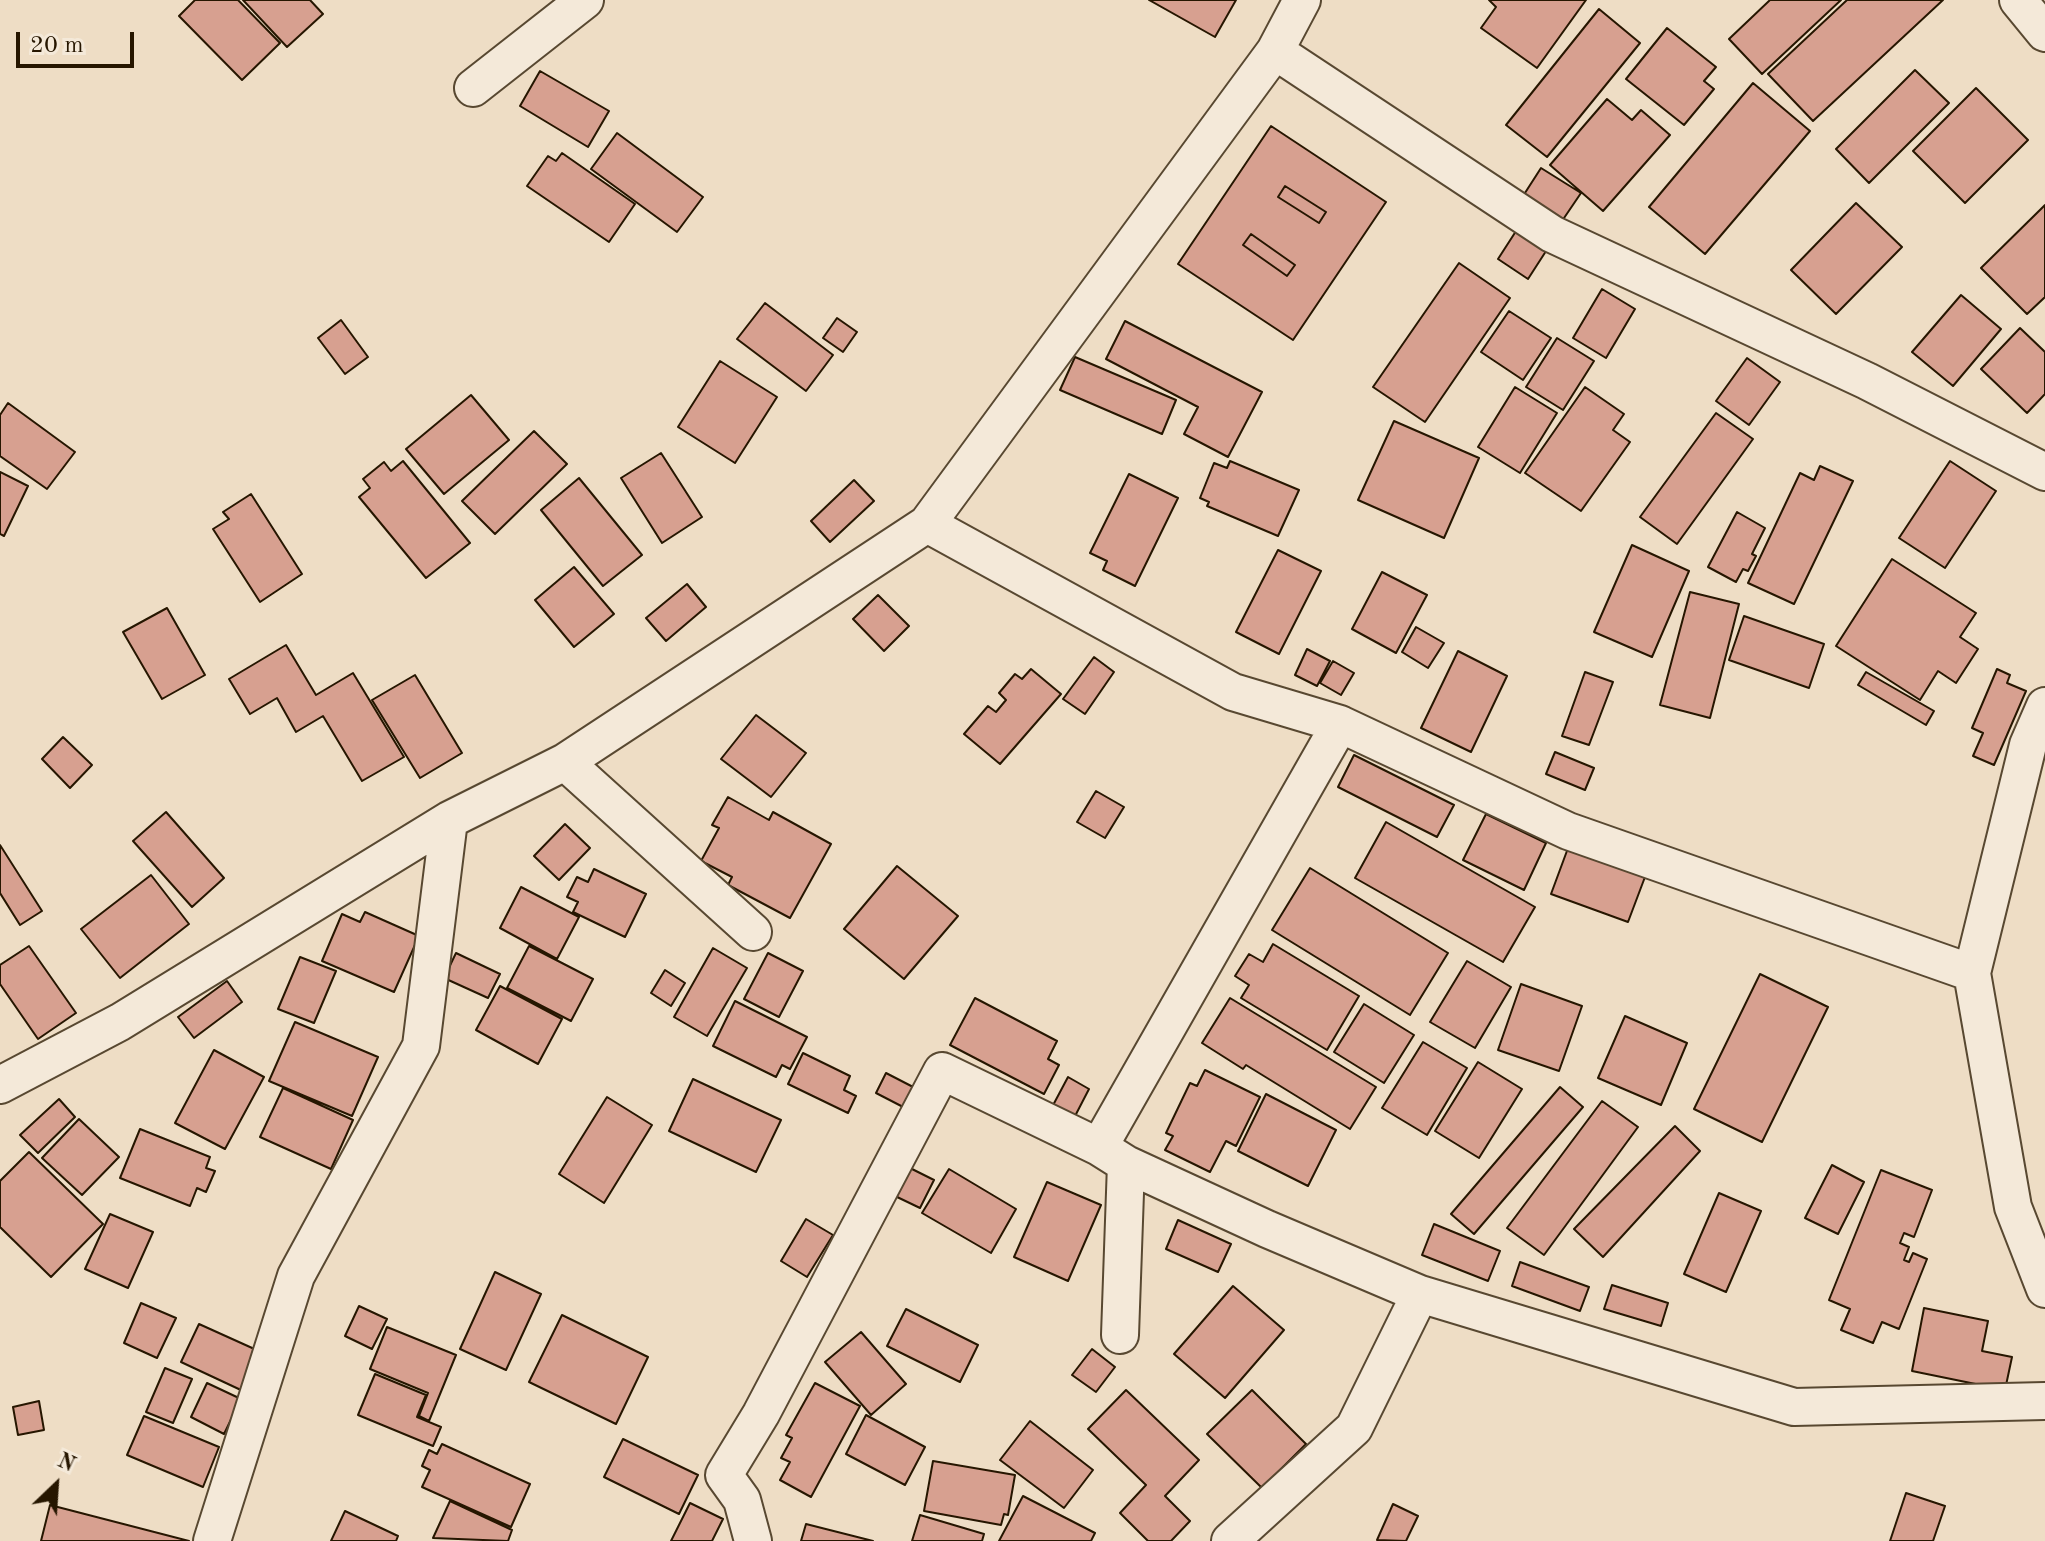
<!DOCTYPE html>
<style>
body{margin:0}
#map{position:relative;width:2045px;height:1541px;overflow:hidden;background:#eeddc5;font-family:"Old Standard TT",serif}
canvas{display:block}
.north{position:absolute;left:16px;top:1445px;width:80px;height:80px;-webkit-text-stroke:6px #f4e9d9;paint-order:stroke;rotate:25deg;font-size:22px;font-weight:700;line-height:32px;text-align:center;color:#261600}
.north::after{content:'';display:block;margin:auto;width:28px;height:36px;background:#261600;clip-path:polygon(50% 0,100% 100%,50% 72%,0 100%)}
.scale{position:absolute;left:16px;top:32px;width:118px;height:36px;box-sizing:border-box;border:4px solid #261600;border-top:0;padding-left:10px;font-size:24px;line-height:28px;white-space:nowrap;color:#261600;-webkit-text-stroke:6px #f4e9d9;paint-order:stroke}
</style>
<div id="map">
<canvas width="2045" height="1541"></canvas>
<div class="north">N</div>
<div class="scale">20 m</div>
</div>
<script>
const c = document.querySelector('canvas').getContext('2d');
c.lineJoin = 'round';
function fill(path, color) {
  c.fillStyle = color;
  c.fill(path, 'evenodd');
}
function strokePath(path, color, width, dash) {
  c.strokeStyle = color;
  c.lineWidth = width;
  c.lineCap = dash ? 'butt' : 'round';
  c.setLineDash(dash || []);
  c.stroke(path);
}
const building = new Path2D(`
 M195,0h43l42,43 -38,37 -63,-64z
 M243,0h67l13,14 -36,33z
 M1149,0h87l-21,37z
 M1586,0l-49,68 -56,-40 15,-21 -7,-7z
 M1770,0h71l-79,74 -33,-35z
 M1847,0h96l-130,121 -45,-47z
 M1599,9l41,34 -93,114 -41,-32z
 M1667,28l49,39 -12,14 10,8 -30,36 -58,-46z
 M1915,70l34,33 -80,80 -33,-34z
 M540,71l69,40 -21,36 -68,-41z
 M1753,83l57,48 -105,123 -56,-47z
 M1976,88l52,52 -63,63 -52,-52z
 M1607,99l25,21 9,-10 29,25 -67,76 -53,-46z
 M1271,126l115,76 -93,138 -115,-76zM1285,186l41,26 -7,11 -41,-26zM1251,234l44,31 -8,11 -44,-31z
 M617,133l86,64 -26,35 -86,-63z
 M562,153l73,51 -26,38 -82,-56 21,-30 8,5z
 M1541,168l40,25 -19,28 -39,-25z
 M1285,186l41,26 -7,11 -41,-26z
 M1856,203l46,44 -66,67 -45,-44z
 M2045,205v92l-18,17 -46,-46z
 M1518,228l30,20 -20,31 -30,-20z
 M1251,234l44,31 -8,11 -44,-31z
 M1459,263l51,35 -85,124 -52,-35z
 M1602,289l33,20 -29,49 -33,-20z
 M1961,295l40,34 -48,57 -41,-34z
 M765,303l68,52 -27,36 -69,-52z
 M1509,311l42,27 -28,42 -42,-28z
 M837,318l20,14 -14,20 -20,-14z
 M341,320l27,37 -23,17 -27,-36z
 M1125,321l137,71 -34,65 -44,-23 14,-27 -92,-48z
 M2020,328l25,24v42l-18,19 -46,-44z
 M1557,338l37,23 -31,49 -37,-23z
 M1075,357l101,43 -14,34 -102,-44z
 M1747,358l33,24 -31,43 -33,-24z
 M720,361l57,36 -42,66 -57,-36z
 M1515,387l42,26 -37,60 -42,-26z
 M1585,387l39,27 -11,16 17,12 -49,69 -56,-38z
 M471,395l38,45 -65,54 -38,-45z
 M8,403l67,49 -28,37 -47,-33v-41z
 M1716,413l37,26 -76,105 -37,-27z
 M1394,421l85,37 -35,80 -86,-38z
 M534,431l33,33 -72,70 -33,-33z
 M661,453l41,64 -40,26 -41,-65z
 M403,461l67,82 -44,35 -67,-81 11,-9 -7,-9 21,-17 7,9z
 M1230,461l69,29 -21,46 -71,-30 2,-4 -9,-4 14,-35 13,5z
 M1950,461l46,30 -51,77 -46,-30z
 M1820,466l33,15 -59,123 -46,-21 52,-110 14,7z
 M0,472l28,14 -24,50 -4,-2z
 M1129,474l49,24 -43,88 -32,-16 4,-9 -17,-8z
 M579,478l63,77 -39,31 -62,-76z
 M854,480l20,21 -44,41 -19,-21z
 M251,494l51,80 -42,28 -47,-73 16,-10 -6,-7z
 M1737,512l28,16 -13,26 4,2 -8,15 -5,-2 -7,13 -28,-15z
 M1632,545l57,26 -37,86 -58,-25z
 M1278,550l43,21 -42,83 -43,-22z
 M1892,559l84,54 -16,24 18,12 -22,34 -18,-12 -18,29 -84,-54z
 M574,567l40,47 -40,33 -39,-47z
 M1382,572l45,23 -31,58 -44,-24z
 M687,584l19,23 -40,34 -20,-23z
 M1690,592l49,12 -29,114 -50,-13z
 M878,595l31,31 -25,25 -31,-32z
 M167,608l38,67 -43,24 -39,-67z
 M1744,616l80,28 -15,44 -80,-28z
 M1416,627l28,16 -16,25 -26,-16z
 M286,645l30,50 37,-22 51,84 -42,24 -39,-65 -27,16 -19,-34 -27,16 -21,-35z
 M1307,649l23,12 -13,25 -22,-11z
 M1458,651l49,25 -36,76 -50,-24z
 M1094,657l20,15 -29,42 -22,-15z
 M1333,661l21,12 -13,22 -21,-12z
 M1031,669l30,25 -61,70 -36,-30 24,-28 8,6 10,-12 -7,-7 16,-19 7,5z
 M1997,669l13,6 -3,8 19,8 -32,74 -21,-9 10,-23 -11,-5z
 M1585,672l28,10 -24,63 -27,-9z
 M1866,672l68,39 -8,14 -68,-40z
 M415,675l47,78 -42,25 -48,-78z
 M756,715l50,38 -35,44 -50,-38z
 M63,737l29,28 -22,23 -28,-29z
 M1555,752l39,16 -9,22 -39,-16z
 M1354,755l100,50 -17,32 -99,-50z
 M1096,791l28,16 -19,31 -28,-16z
 M728,797l41,23 4,-8 58,32 -41,74 -62,-33 4,-8 -31,-16 18,-33 -7,-3z
 M166,812l58,66 -32,29 -59,-66z
 M1486,814l60,29 -22,47 -61,-30z
 M1386,822l149,85 -32,55 -148,-84z
 M565,824l25,24 -31,32 -25,-24z
 M1571,840l77,29 -20,53 -77,-28z
 M0,845l42,66 -22,14 -20,-32z
 M897,866l61,50 -54,63 -60,-50z
 M1310,868l138,85 -38,62 -138,-85z
 M594,869l52,25 -21,43 -52,-25 5,-10 -11,-5 10,-20 11,5z
 M151,875l38,49 -69,54 -39,-49z
 M521,887l58,30 -22,42 -57,-31z
 M365,912l54,24 -25,56 -72,-31 20,-47 18,8z
 M1273,944l86,52 -32,54 -86,-52 8,-13 -14,-9 14,-22 14,8z
 M29,946l47,67 -38,26 -38,-55v-19z
 M529,946l64,33 -22,42 -64,-33z
 M713,948l34,20 -40,68 -33,-19z
 M456,953l44,21 -12,24 -44,-20z
 M768,953l35,18 -24,46 -35,-18z
 M300,957l36,14 -22,52 -36,-14z
 M1467,961l44,26 -36,61 -45,-26z
 M665,970l20,13 -14,23 -20,-13z
 M1760,974l68,33 -66,135 -68,-33z
 M227,981l15,21 -48,36 -16,-21z
 M1521,984l61,22 -23,65 -61,-21z
 M500,986l62,33 -24,45 -62,-34z
 M975,998l82,43 -9,18 11,6 -15,29 -94,-49z
 M1230,998l146,89 -26,42 -104,-64 -3,4 -41,-26z
 M735,1001l72,36 -17,32 -8,-4 -6,12 -63,-31z
 M1364,1004l50,31 -30,48 -50,-31z
 M1625,1016l62,27 -26,62 -63,-27z
 M295,1022l83,35 -26,59 -83,-35z
 M1423,1042l44,26 -40,67 -45,-27z
 M214,1050l50,27 -39,72 -50,-26z
 M803,1053l47,23 -6,14 12,6 -8,17 -60,-29z
 M1478,1062l44,27 -43,69 -44,-27z
 M1205,1070l55,27 -24,49 -10,-5 -16,31 -45,-22 8,-14 -7,-3 24,-50 7,3z
 M886,1073l31,16 -10,20 -31,-16z
 M1068,1077l21,12 -16,31 -22,-11z
 M693,1079l88,41 -25,52 -87,-41z
 M1560,1087l23,20 -109,127 -23,-20z
 M283,1088l70,32 -22,49 -71,-32z
 M1266,1094l70,36 -28,56 -70,-35z
 M607,1097l45,28 -48,78 -45,-29z
 M59,1099l16,18 -37,36 -18,-18z
 M1602,1101l36,26 -94,128 -37,-27z
 M79,1119l40,38 -37,38 -40,-37z
 M1675,1126l25,25 -97,106 -29,-28z
 M140,1129l70,28 -4,11 9,3 -9,21 -9,-4 -7,18 -70,-28z
 M29,1152l74,72 -52,53 -51,-50v-46z
 M1832,1165l32,17 -26,52 -33,-16z
 M910,1168l24,12 -14,28 -25,-12z
 M949,1169l67,40 -25,44 -69,-40z
 M1881,1170l51,20 -18,47 -10,-4 -4,10 9,4 -5,13 5,2 4,-9 14,6 -28,70 -17,-7 -9,21 -32,-13 9,-21 -21,-9z
 M1047,1182l54,23 -33,76 -54,-24z
 M1719,1193l42,18 -35,81 -42,-18z
 M110,1214l43,18 -25,56 -43,-19z
 M806,1219l27,16 -26,42 -26,-16z
 M1178,1220l53,24 -13,28 -52,-23z
 M1434,1224l66,27 -12,30 -66,-26z
 M1520,1262l69,25 -9,24 -68,-25z
 M495,1272l46,22 -35,76 -46,-21z
 M1612,1285l56,18 -7,23 -57,-17z
 M1233,1286l51,44 -59,68 -51,-44z
 M141,1303l35,15 -19,40 -33,-15z
 M359,1306l28,13 -15,30 -27,-13z
 M1924,1308l64,13 -6,30 30,6 -7,33 -93,-19z
 M906,1309l72,36 -18,37 -73,-36z
 M562,1315l86,42 -32,67 -87,-42z
 M199,1324l62,28 -18,39 -62,-29z
 M387,1327l69,28 -27,66 -10,-5 9,-23 -58,-24z
 M861,1332l45,52 -35,31 -46,-53z
 M1092,1349l23,18 -19,25 -24,-17z
 M165,1368l27,11 -19,44 -27,-11z
 M375,1374l51,21 -9,22 24,10 -8,19 -75,-31z
 M207,1383l34,16 -17,35 -33,-17z
 M815,1383l45,23 -49,91 -31,-17 10,-18 -9,-4 11,-20 -6,-3z
 M1126,1390l73,70 -34,36 25,25 -19,20h-23l-28,-28 26,-28 -58,-56z
 M1252,1390l54,54 -44,44 -55,-54z
 M39,1401l5,29 -26,5 -5,-28z
 M866,1415l59,32 -20,38 -59,-31z
 M144,1416l75,31 -16,40 -76,-32z
 M1030,1421l63,49 -29,38 -64,-48z
 M623,1439l75,36 -19,39 -75,-37z
 M442,1444l88,40 -19,43 -89,-40 8,-17 -8,-4 7,-16 8,4z
 M933,1461l82,14 -7,40 -4,-1 -3,11 -77,-14z
 M1906,1493l39,13 -12,35h-43z
 M1023,1496l72,37 -4,8h-92z
 M450,1501l62,29 -4,11 -75,-3z
 M690,1503l33,16 -11,22h-41z
 M1393,1504l25,12 -12,25 -29,-1z
 M50,1505l139,36h-148z
 M345,1511l53,25 -2,5h-65z
 M920,1515l64,19 -2,7h-70z
 M806,1524l67,17h-72z`);
const street = new Path2D(`
 M2018,0l27,33
 M1275,51l277,183 315,147 178,91
 M473,88l112,-88
 M927,524l306,168 107,32 228,107 404,142
 M2045,706l-17,39 -56,228 41,234 32,82
 M565,762l188,170
 M0,1085l120,-63 329,-202 116,-58 362,-238 348,-473 27,-51
 M1099,1147l241,-423
 M1120,1335l6,-171
 M212,1541l84,-265 125,-230 28,-226
 M753,1541l-11,-41 -18,-25 37,-61 181,-343 157,76 27,17 141,65 153,65 374,113 251,-6
 M1230,1541l124,-113 66,-134`);
fill(building, '#d7a090');
strokePath(building, '#261600', 2);
strokePath(street, '#584831', 40);
strokePath(street, '#f4e9d9', 36);
</script>
